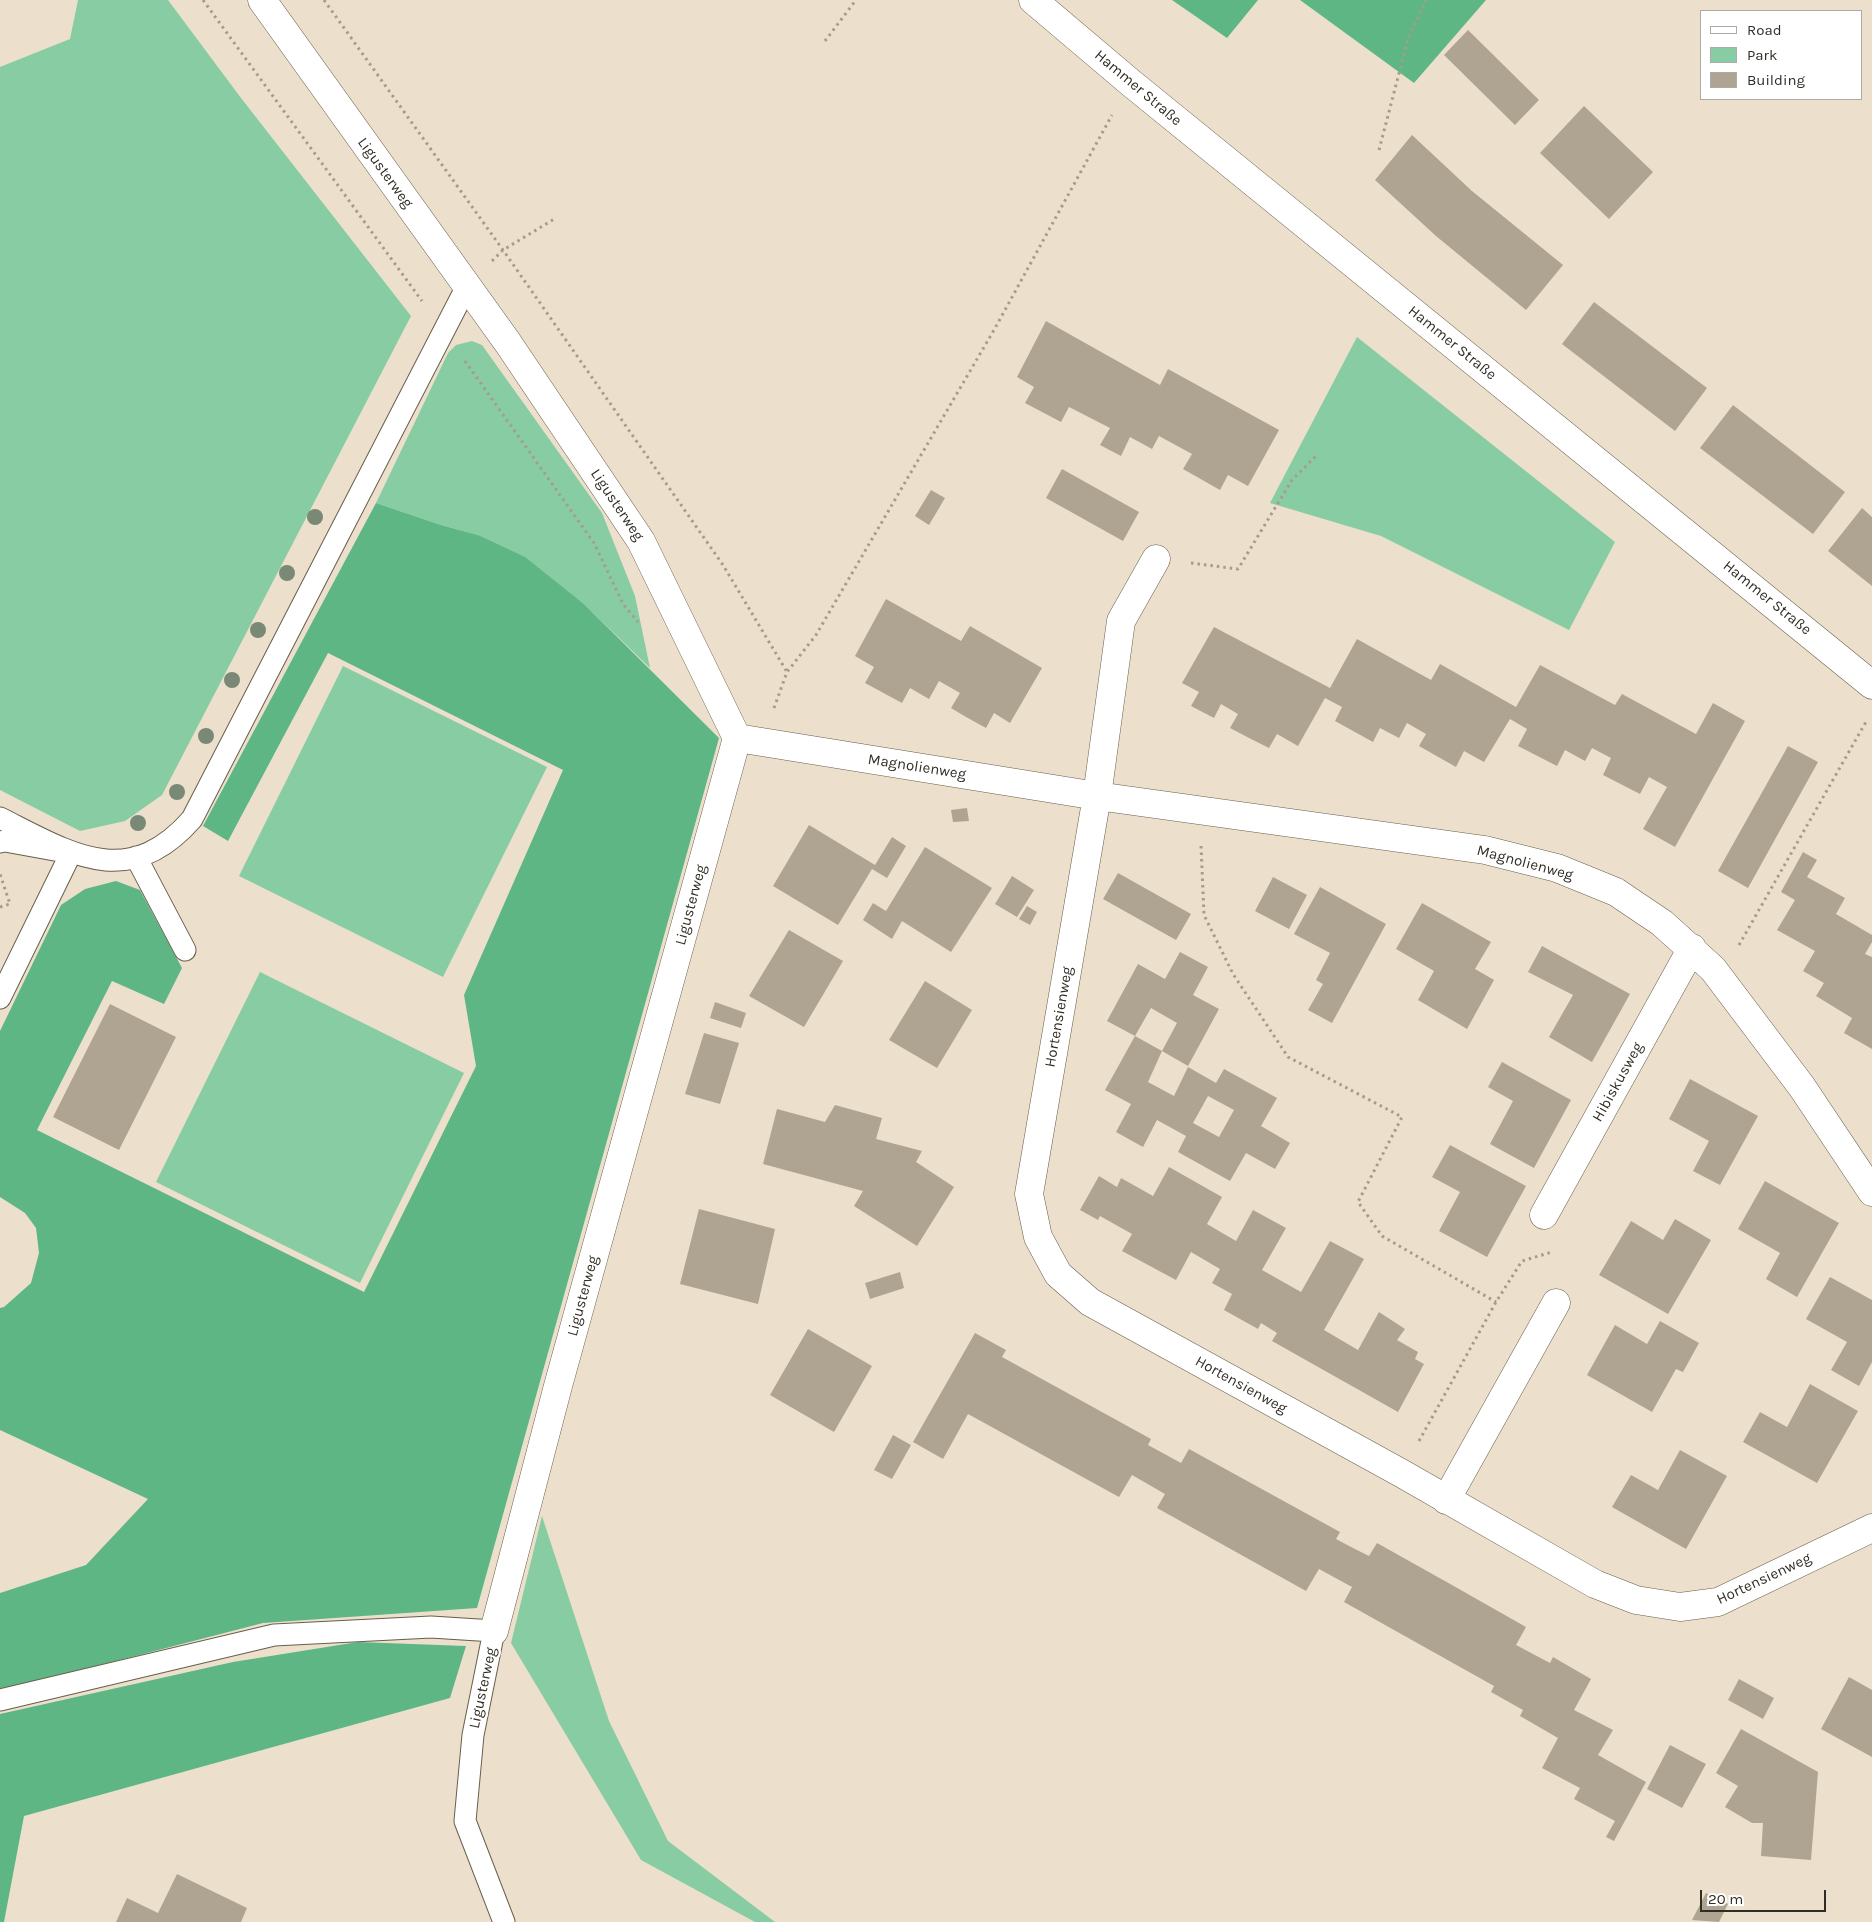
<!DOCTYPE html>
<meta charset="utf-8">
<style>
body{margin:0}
#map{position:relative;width:1872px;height:1922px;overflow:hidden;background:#ece0cc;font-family:Karla,sans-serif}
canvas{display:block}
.legend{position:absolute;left:1700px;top:10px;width:162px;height:90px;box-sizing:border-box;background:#fff;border:1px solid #adaba8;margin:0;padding:6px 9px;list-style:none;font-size:15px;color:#312d25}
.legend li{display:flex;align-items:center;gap:10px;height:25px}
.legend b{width:25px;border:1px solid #adaba8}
.scale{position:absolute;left:1700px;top:1890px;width:126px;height:22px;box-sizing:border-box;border:2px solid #312d25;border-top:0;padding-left:6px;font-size:15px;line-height:18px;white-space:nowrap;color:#312d25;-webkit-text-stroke:4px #fff;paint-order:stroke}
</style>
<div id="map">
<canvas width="1872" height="1922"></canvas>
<ul class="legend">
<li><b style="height:6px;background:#fff"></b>Road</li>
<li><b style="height:14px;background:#87cca3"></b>Park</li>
<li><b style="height:14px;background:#afa491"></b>Building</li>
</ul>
<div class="scale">20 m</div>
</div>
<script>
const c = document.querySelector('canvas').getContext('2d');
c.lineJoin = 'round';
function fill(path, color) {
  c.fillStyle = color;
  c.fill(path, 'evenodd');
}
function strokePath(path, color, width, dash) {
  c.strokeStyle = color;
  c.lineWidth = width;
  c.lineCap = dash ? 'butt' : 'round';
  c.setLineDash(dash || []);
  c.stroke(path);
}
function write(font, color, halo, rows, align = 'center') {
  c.font = font + ' Karla,sans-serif';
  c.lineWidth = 4.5;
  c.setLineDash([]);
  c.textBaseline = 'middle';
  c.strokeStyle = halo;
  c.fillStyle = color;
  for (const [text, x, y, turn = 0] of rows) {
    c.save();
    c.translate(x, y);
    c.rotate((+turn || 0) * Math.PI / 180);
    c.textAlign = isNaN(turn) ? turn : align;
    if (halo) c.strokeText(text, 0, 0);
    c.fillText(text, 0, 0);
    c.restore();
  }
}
const green = new Path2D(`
 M78,0h90l73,98 170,218 -249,479 -37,26 -45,10 -80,-41v-723l70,-28z
 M1357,337l258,205 -46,88 -188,-94 -111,-33z
 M472,341l10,4 120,168 33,83 15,72 -65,-63 -107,-70 -37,-10 -65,-22 72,-150 8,-8z
 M343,666l204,101 -104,210 -204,-101z
 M260,972l204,101 -104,210 -204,-101z
 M542,1516l67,205 59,120 107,81h-20l-114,-62 -130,-217z`);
const forest = new Path2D(`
 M1172,0h86l-31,38z
 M1300,0h186l-72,83z
 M376,503l65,22 37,10 47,22 60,48 134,133 -242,870 -214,15 -263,68v-98l86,-28 62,-66 -148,-69v-122l4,-1 27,-24 8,-30 -3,-25 -11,-15 -25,-16v-166l61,-126 24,-16 31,-8 24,9 42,78 -18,36 -52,-23 -75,149 327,162 112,-226 -12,-71 99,-225 -235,-117 -100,188 -25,-15z
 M358,1642l108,4 -16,52 -426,118 -20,106h-4v-208l233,-52z`);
const building = new Path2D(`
 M1468,30l71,70 -24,25 -71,-70z
 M1584,106l69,66 -44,47 -69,-66z
 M1412,135l60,56 91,74 -37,45 -90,-74 -61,-56z
 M1594,302l113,86 -32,43 -113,-87z
 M1046,321l114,64 8,-16 111,61 -31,56 -20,-11 -8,15 -37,-21 9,-15 -33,-18 -7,13 -22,-12 -9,19 -21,-11 10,-17 -41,-21 -8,15 -36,-19 9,-16 -17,-10z
 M1733,405l112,87 -32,42 -113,-86z
 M1062,469l77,43 -16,29 -77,-43z
 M931,490l14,8 -16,27 -14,-9z
 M1862,508l10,9v69l-44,-35z
 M886,599l75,42 9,-15 72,42 -32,55 -16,-10 -8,15 -20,-11 -15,-9 9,-15 -21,-12 -10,18 -19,-11 -8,15 -37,-20 9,-16 -19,-11z
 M1214,627l116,61 27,-49 74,41 9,-16 76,43 24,-42 75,40 7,-11 74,40 17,-31 32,18 -70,126 -32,-18 24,-42 -18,-10 -9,17 -37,-19 8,-17 -19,-10 -7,13 -20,-11 -8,16 -39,-20 9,-17 -17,-10 -26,43 -20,-11 -8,16 -37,-21 7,-12 -19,-11 -8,15 -19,-10 -7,14 -38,-21 7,-14 -17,-9 -27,48 -21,-12 -8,14 -18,-9 -21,-11 8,-14 -17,-10 -7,14 -23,-12 8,-14 -17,-9z
 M1788,746l30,16 -70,126 -30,-17z
 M967,808l2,13 -16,1 -2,-12z
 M809,825l66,40 17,-28 14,9 -19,32 -15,-9 -34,56 -65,-39z
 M925,847l67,41 -41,64 -49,-31 -10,18 -29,-19 10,-17 13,8z
 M1803,852l14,8 -10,17 38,21 -9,16 36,21v7l-7,12 7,3v92l-28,-16 8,-15 -36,-22 8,-13 -21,-12 12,-20 -38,-21 18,-30 -14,-8z
 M1118,873l73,41 -15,26 -73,-41z
 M1012,876l22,14 -17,27 -22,-13z
 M1273,877l34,18 -18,34 -34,-18z
 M1320,887l66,37 -54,99 -24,-13 15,-26 -7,-4 14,-27 -36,-19z
 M1422,903l69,39 -16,27 19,11 -27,49 -49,-29 16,-29 -38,-22z
 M1027,906l10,6 -7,13 -11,-6z
 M789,930l54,31 -39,66 -55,-31z
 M1542,946l88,48 -38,68 -43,-25 24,-42 -45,-23z
 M1180,952l28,15 -15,28 26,14 -31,57 -26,-15 15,-28 -26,-15 -16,28 -28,-15 31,-57 27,15z
 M925,981l47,29 -35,58 -48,-28z
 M715,1002l31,11 -5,15 -31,-10z
 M110,1004l66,33 -57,113 -66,-33z
 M704,1033l35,10 -19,61 -35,-10z
 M1135,1036l27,15 -14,31 26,14 14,-29 28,16 8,-14 53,29 -16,28 29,17 -15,26 -29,-16 -16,28 -52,-29 8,-16 -29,-16 -14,27 -27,-15 15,-28 -26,-14zM1208,1096l26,14 -15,27 -26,-14z
 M1502,1062l69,38 -37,68 -44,-24 23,-43 -25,-14z
 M1690,1079l68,37 -38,69 -27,-14 16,-30 -40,-22z
 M835,1105l47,13 -6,21 46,12 -6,11 38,25 -37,59 -63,-40 9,-15 -100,-27 14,-55 48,13z
 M1450,1145l76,41 -39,71 -48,-26 21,-39 -28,-15z
 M1169,1167l53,30 -15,27 29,17 17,-31 33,18 -24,42 39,22 29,-51 34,18 -40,71 34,20 21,-38 26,17 -8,11 21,12 -3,7 9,5 -26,48 -126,-71 5,-8 -16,-10 -3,6 -34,-19 8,-16 -20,-11 8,-14 -29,-17 -15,28 -54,-29 10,-17 -32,-18 -2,4 -18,-10 19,-34 18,11 4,-9 32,18z
 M1765,1181l74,42 -42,74 -31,-18 14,-26 -42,-24z
 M699,1209l76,20 -17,75 -78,-20z
 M1675,1219l36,21 -43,74 -69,-39 32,-54 32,19z
 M900,1272l4,16 -34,11 -5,-16z
 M1830,1277l42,23v62l-13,24 -28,-16 16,-28 -41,-23z
 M1660,1321l39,22 -16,29 -7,-3 -24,43 -65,-37 28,-50 32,19z
 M808,1329l64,37 -38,66 -64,-37z
 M975,1333l31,17 -4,7 149,82 -3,6 33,18 8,-14 151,83 -4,7 17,9 16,8 8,-13 75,42 74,42 -10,18 34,18 3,-6 38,22 -17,31 39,20 -15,25 48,27 -32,59 -8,-4 9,-16 -41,-22 6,-11 -38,-20 16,-30 -38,-22 3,-6 -32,-18 3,-6 -150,-84 8,-15 -33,-18 -13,22 -149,-83 8,-14 -33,-19 -13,22 -151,-83 -25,45 -30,-17z
 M1810,1384l48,27 -41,72 -74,-41 17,-30 27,15z
 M893,1435l18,10 -19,34 -18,-9z
 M1680,1450l47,26 -41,73 -74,-42 19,-32 27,15z
 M1849,1677l23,13v67l-51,-28z
 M1739,1679l35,19 -11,21 -35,-19z
 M1741,1729l77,43 -7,88 -50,-4 2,-33h-11l-27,-16 13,-21 -22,-13z
 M1670,1745l36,19 -24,44 -35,-19z
 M177,1874l70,34 -6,14h-125l11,-24 31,15z
 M1706,1893l22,11 -9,18 -27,-2z`);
const path = new Path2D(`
 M203,0l219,301
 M324,0l179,250 220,315 64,107
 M825,41l31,-41
 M1379,150l29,-111 18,-39
 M492,261l11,-11 53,-32
 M465,361l129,182 29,61 15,18
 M1191,563l47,6 54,-89 24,-24
 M774,708l13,-36 29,-37 178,-305 118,-215
 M1201,846l3,69 29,59 55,83 114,60 -44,85 24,34 114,66
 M0,907l10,-3 -10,-30
 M1739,945l128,-225
 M1419,1441l77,-139 26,-41 30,-9`);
const service = new Path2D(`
 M0,818c70,35 128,74 192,1l275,-533
 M0,842l5,-1 66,12 -71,145
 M136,857l49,93
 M0,1700l274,-65 157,-8 63,4 -21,104 -8,86 39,101`);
const minor = new Path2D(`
 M262,0l246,343 133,198 96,197 -179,648 -64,245
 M1156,559l-35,62 -24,175 -68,398 9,43 20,37 32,28 311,171 194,111 41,16 44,7 38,-5 154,-74
 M737,738l360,58 388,54 72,18 59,24 46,31 51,46 89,118 70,105
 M1544,1215l148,-267
 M1446,1500l110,-197`);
const secondary = new Path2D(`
 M1033,0l98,83 741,602`);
const trees = [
 [315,517],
 [287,573],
 [258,630],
 [232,680],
 [206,736],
 [177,792],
 [138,823]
];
const streetNames = [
 ["Hammer Straße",1138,88,40],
 ["Ligusterweg",385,173,54],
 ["Hammer Straße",1452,343,39],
 ["Ligusterweg",617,505,56],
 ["Hammer Straße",1767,598,39],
 ["Magnolienweg",917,767,9],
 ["Magnolienweg",1525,863,15],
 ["Ligusterweg",691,905,-75],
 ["Hortensienweg",1059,1017,-80],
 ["Hibiskusweg",1618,1082,-61],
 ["Ligusterweg",583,1296,-75],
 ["Hortensienweg",1241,1385,29],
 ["Hortensienweg",1764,1579,-25],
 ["Ligusterweg",483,1688,-78]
];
fill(green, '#87cca3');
fill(forest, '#5fb685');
fill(building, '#afa491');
strokePath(service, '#685e4c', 23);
strokePath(minor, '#685e4c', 29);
strokePath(secondary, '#685e4c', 29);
strokePath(path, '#a59c8d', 3, [2.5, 4]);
strokePath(service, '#fff', 21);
strokePath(minor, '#fff', 28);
strokePath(secondary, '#fff', 28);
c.fillStyle = '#7a8975';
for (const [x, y] of trees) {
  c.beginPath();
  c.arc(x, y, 8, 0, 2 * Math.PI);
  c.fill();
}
write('15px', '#312d25', '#fff', streetNames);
</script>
